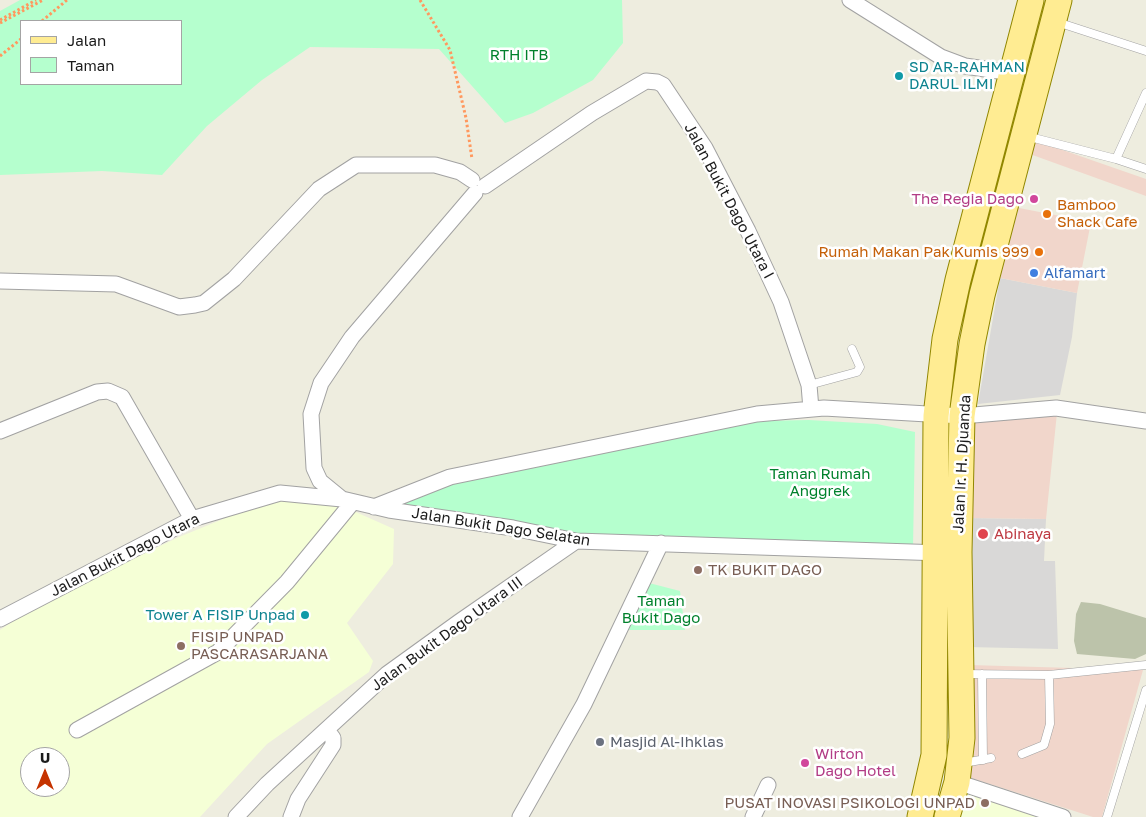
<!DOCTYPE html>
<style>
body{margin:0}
#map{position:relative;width:1146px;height:817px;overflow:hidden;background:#eeeddf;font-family:"Golos Text",sans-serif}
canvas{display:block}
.legend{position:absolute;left:20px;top:20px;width:162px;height:65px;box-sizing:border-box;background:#fff;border:1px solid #a4a4a4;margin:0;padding:6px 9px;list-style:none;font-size:15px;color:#1b1b1b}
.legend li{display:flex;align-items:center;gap:10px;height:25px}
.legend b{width:25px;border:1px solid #a4a4a4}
.north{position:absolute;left:20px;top:747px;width:50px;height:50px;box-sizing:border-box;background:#fff;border:1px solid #a4a4a4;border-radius:50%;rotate:0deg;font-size:14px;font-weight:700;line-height:20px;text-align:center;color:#1b1b1b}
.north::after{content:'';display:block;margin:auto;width:18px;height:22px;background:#c53300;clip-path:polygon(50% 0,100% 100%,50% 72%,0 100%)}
</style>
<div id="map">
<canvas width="1146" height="817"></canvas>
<ul class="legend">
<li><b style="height:6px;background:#ffec92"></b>Jalan</li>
<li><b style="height:14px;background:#b5ffce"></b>Taman</li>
</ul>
<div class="north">U</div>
</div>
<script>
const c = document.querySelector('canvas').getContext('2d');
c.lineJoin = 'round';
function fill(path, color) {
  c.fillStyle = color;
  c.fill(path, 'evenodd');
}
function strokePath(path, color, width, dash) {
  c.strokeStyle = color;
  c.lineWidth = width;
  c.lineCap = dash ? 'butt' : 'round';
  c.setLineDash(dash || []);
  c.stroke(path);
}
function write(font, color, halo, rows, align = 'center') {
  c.font = font + ' "Golos Text",sans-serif';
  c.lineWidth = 5;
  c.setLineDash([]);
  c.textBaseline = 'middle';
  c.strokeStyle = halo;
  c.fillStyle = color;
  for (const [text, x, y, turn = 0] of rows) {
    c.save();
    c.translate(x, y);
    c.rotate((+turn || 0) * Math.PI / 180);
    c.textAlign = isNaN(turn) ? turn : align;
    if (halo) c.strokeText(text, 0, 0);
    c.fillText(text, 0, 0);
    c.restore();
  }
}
const residential = new Path2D(`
 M1000,278l77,15 -5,44 -12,58 -82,9z
 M967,518l79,1 -2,42h11l3,88 -91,-2z`);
const commercial = new Path2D(`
 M1028,138l118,41v17l-119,-43z
 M1014,207l77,15 -14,71 -77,-15z
 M1057,413l-11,106 -79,-1 1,-96z
 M969,665l174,5 -41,147h-9l-125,-40z`);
const education = new Path2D(`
 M275,498l56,3 63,28 -1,35 -46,59 26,38 -4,11 -102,72 -67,73h-200v-187l42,-28 137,-65zM30,757h30v30h-30z
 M965,789l87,28h-96z`);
const construction = new Path2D(`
 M1081,602l19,2 46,14v36l-11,5 -58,-5 -3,-13 2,-27z`);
const park = new Path2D(`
 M20,0h602l1,43 -30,37 -60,33 -28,10 -66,-74 -129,-2 -48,33 -55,46 -45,49 -60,-4 -102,4v-164zM21,21h160v63h-160z
 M809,420l68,4 38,8 -2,116 -334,-10 -179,-31 -1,-6 52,-19 308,-61z
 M649,583l31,8 5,39h-57z`);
const path = new Path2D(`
 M420,0l30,50 16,68 6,41
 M0,20l36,-20
 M42,21l25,-21
 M0,23l43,-23
 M0,56l21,-17`);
const service = new Path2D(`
 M1057,22l89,29
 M1026,136l90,23 30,-66
 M1116,159l30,10
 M809,385l48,-13 3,-5 -8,-18
 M963,674l86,1 97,-10
 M982,674l1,86
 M1022,754l22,-9 6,-21 -1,-49
 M964,763l27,-5
 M1107,817l39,-127`);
const minor = new Path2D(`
 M850,0l91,57 24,9 47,7
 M485,186l107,-73 54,-32 11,1 6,3 42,63 43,83 33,71 28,83 2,24
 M0,281l116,3 63,23 16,-2 9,-2 30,-24 85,-90 37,-24h79l25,7 12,8
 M0,431l97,-39 11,-1 14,6 70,122
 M342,499l-22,-18 -6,-13 -3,-54 10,-31 31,-46 123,-144
 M374,507l76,-30 307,-63 67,-6 138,8 94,-8 90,13
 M0,619l192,-100 88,-26 62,6 47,11 124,18 63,13 366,12
 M77,730l141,-78 69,-70 65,-79
 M957,782l106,35
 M236,817l31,-33 120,-110 72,-52 117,-81
 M291,817l7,-18 35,-54v-7l-6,-8
 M520,817l64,-113 77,-161
 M753,817l15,-32`);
const primary = new Path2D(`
 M920,817l14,-62 2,-339 9,-77 13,-59 73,-280
 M947,817l10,-35 5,-44 -3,-186 3,-136 10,-72 10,-49 77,-295`);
const markers = [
 [899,76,5,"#0f9aa8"],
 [1034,199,5,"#d1479c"],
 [1047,214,5,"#e8710a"],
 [1039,252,5,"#e8710a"],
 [1034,273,5,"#3f7fe0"],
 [983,534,6,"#e0444e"],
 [698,570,5,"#8d6e63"],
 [305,615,5,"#0f9aa8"],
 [181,646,5,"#8d6e63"],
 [600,742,5,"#6b7280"],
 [805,763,5,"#d1479c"],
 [985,803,5,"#8d6e63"]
];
const parkNames = [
 ["RTH ITB",519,55],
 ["Taman Rumah",820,474],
 ["Anggrek",820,491],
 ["Taman",661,601],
 ["Bukit Dago",661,618]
];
const cultureNames = [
 ["SD AR-RAHMAN",909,67],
 ["DARUL ILMI",909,84],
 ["Tower A FISIP Unpad",295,615,"right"]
];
const hotelNames = [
 ["The Regia Dago",1024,199],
 ["Wirton",815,754,"left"],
 ["Dago Hotel",815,771,"left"]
];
const streetNames = [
 ["Jalan Bukit Dago Utara I",729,201,62],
 ["Jalan Ir. H. Djuanda",962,464,-87],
 ["Jalan Bukit Dago Selatan",501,527,9],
 ["Jalan Bukit Dago Utara",125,555,-27],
 ["Jalan Bukit Dago Utara III",447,634,-36]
];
const foodNames = [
 ["Bamboo",1057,205],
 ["Shack Cafe",1057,222],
 ["Rumah Makan Pak Kumis 999",1029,252,"right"]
];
const shopNames = [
 ["Alfamart",1044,273]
];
const healthNames = [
 ["Abinaya",994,534]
];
const educationNames = [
 ["TK BUKIT DAGO",708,570],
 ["FISIP UNPAD",191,637],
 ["PASCARASARJANA",191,654],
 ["PUSAT INOVASI PSIKOLOGI UNPAD",975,803,"right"]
];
const worshipNames = [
 ["Masjid Al-Ihklas",610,742]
];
fill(residential, '#d9d8d7');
fill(commercial, '#f1d6cb');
fill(education, '#f5ffd6');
fill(construction, '#bcc3aa');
fill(park, '#b5ffce');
strokePath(service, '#a2a2a2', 9);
strokePath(minor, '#a2a2a2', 17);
strokePath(primary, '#918700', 27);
strokePath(path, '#ff985e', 3, [2.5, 2.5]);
strokePath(service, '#fff', 8);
strokePath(minor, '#fff', 15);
strokePath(primary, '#ffec92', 25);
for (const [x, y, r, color] of markers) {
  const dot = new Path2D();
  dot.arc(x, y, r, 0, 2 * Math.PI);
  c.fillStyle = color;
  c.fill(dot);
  strokePath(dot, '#fff', 2);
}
write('15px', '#00812c', '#fff', parkNames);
write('15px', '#0d838f', '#fff', cultureNames, 'left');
write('15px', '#b23c85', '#fff', hotelNames, 'right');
write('15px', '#1b1b1b', '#fff', streetNames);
write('15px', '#c56008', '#fff', foodNames, 'left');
write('15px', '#366cbe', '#fff', shopNames, 'left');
write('15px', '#be3a42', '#fff', healthNames, 'left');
write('15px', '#785e54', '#fff', educationNames, 'left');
write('15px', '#5b616d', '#fff', worshipNames, 'left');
</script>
